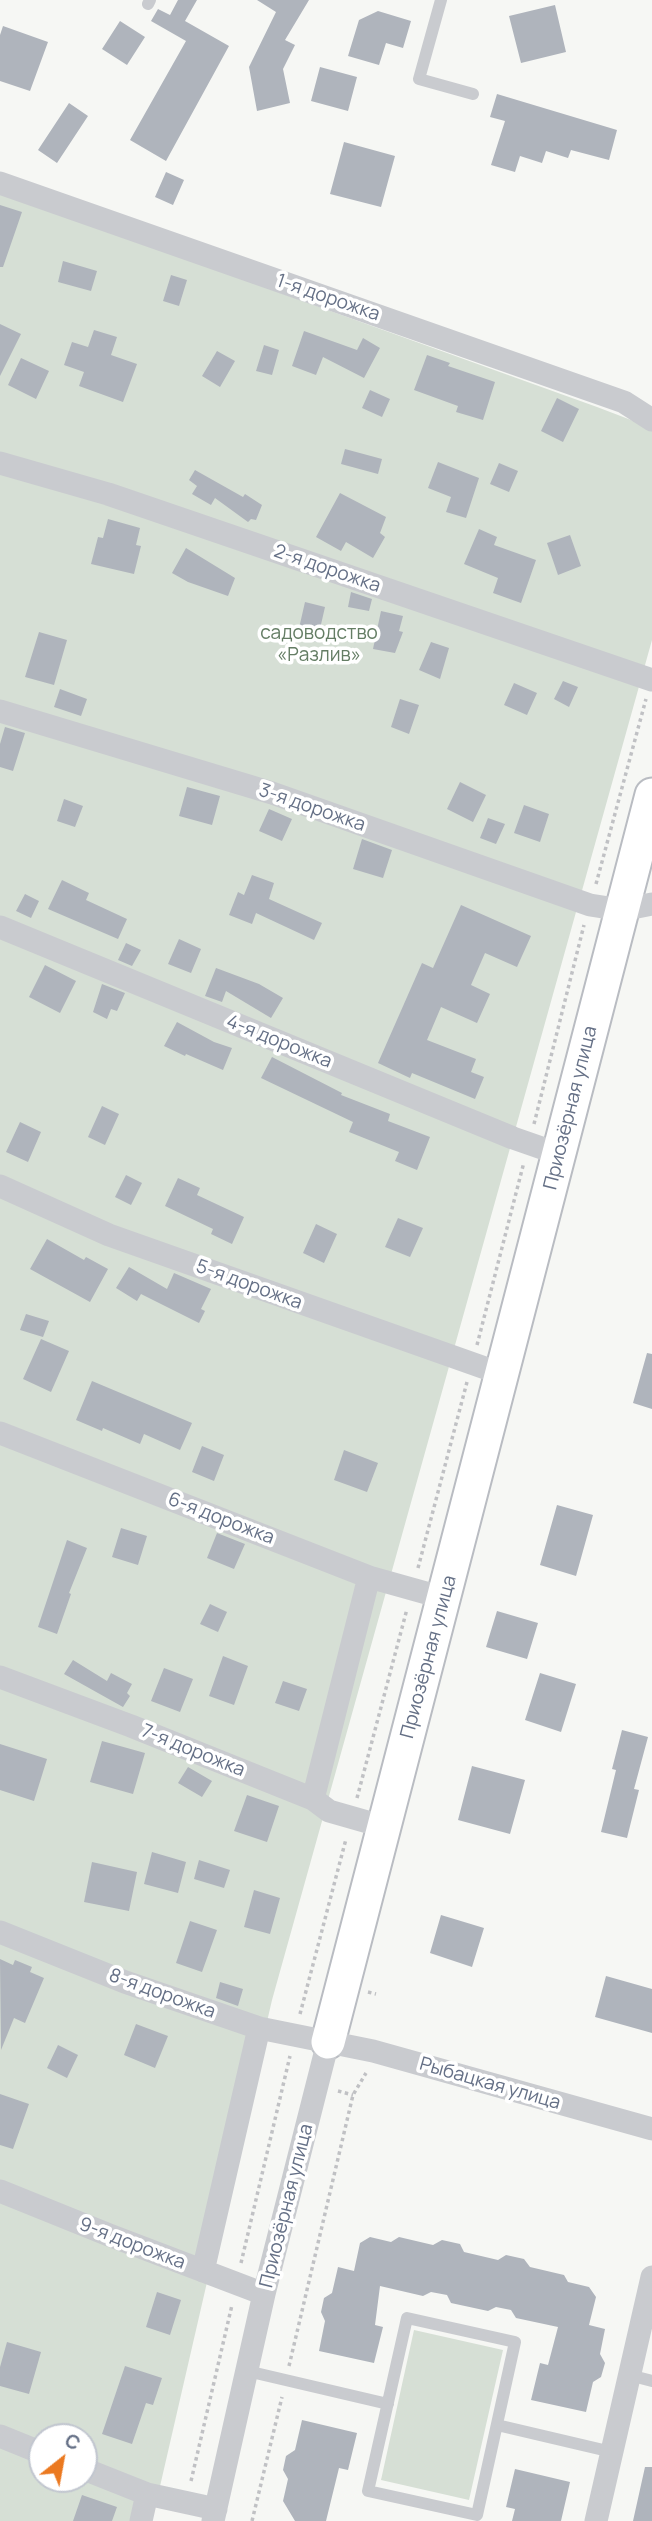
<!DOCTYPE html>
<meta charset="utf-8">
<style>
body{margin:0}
#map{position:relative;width:652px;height:2521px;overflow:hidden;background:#f6f7f4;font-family:Manrope,sans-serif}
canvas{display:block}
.north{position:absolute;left:28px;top:2423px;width:70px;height:70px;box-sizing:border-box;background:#fff;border:2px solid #c1c6cf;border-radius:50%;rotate:31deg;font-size:19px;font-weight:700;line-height:28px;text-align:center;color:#657086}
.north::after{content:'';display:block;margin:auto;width:24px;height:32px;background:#eb7920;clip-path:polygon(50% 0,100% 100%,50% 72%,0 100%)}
</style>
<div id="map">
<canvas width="652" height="2521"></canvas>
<div class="north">С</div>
</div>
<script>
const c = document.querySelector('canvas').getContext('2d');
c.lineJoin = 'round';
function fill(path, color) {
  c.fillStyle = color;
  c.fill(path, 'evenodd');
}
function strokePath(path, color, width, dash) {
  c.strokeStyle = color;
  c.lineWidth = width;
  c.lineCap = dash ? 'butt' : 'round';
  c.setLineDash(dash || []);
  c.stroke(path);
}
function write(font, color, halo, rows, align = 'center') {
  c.font = font + ' Manrope,sans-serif';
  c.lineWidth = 7;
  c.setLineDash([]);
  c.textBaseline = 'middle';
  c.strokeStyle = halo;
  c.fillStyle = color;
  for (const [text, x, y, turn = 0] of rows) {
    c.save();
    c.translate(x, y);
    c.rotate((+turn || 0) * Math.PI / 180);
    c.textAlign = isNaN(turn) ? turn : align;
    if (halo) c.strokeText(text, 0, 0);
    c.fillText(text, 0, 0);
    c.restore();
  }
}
const green = new Path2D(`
 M0,192l597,215 55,21v212l-380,1360 -120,521h-152zM42,2437h42v42h-42z
 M414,2330l89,20 -34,150 -88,-20z`);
const building = new Path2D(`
 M178,0h19l-12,21 44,25 -63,115 -36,-21 56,-99 -35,-20 7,-12 12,6z
 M257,0h52l-24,40 10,5 -12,24 7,34 -33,8 -8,-44 27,-55z
 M555,5l11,47 -45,11 -12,-47z
 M378,11l33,10 -8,27 -17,-5 -7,22 -31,-9 11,-36z
 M120,21l25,16 -18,28 -25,-16z
 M3,26l45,16 -18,49 -30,-10v-46z
 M320,67l37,10 -9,34 -37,-10z
 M497,94l120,36 -8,30 -38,-10 -3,8 -22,-7 -4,12 -22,-7 -5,16 -24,-7 14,-44 -15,-4z
 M69,103l19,13 -31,47 -19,-13z
 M344,142l51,14 -14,51 -51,-13z
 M166,172l18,8 -11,25 -18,-8z
 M0,205l22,7 -19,55h-3z
 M63,261l34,10 -6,20 -33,-9z
 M171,275l16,5 -8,26 -16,-5z
 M0,324l21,10 -21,42z
 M94,330l23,7 -6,18 26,9 -14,38 -44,-16 5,-14 -20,-7 8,-23 16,5z
 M304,331l53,19 6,-12 17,10 -16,30 -41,-21 -7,18 -24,-9z
 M264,345l15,5 -7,25 -16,-4z
 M217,351l18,10 -15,26 -18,-11z
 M427,355l23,8 -2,3 47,16 -12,38 -27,-8 2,-6 -44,-16z
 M21,358l28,13 -13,28 -28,-14z
 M370,390l20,9 -8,18 -20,-9z
 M557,398l22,11 -16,33 -22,-11z
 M345,449l37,10 -4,15 -37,-10z
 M438,462l41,16 -13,40 -20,-6 5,-15 -23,-9z
 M499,463l19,8 -9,21 -19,-8z
 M195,470l48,27 2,-3 17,11 -6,15 -5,-1 -3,3 -33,-24 -4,7 -19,-11 5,-8 -8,-6z
 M340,493l46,24 -6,16 5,4 -12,21 -27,-16 -5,9 -25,-14z
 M108,519l32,9 -4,17 5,1 -7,28 -43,-10 7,-27 5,1z
 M479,529l18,8 -3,8 42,15 -15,43 -28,-10 5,-15 -34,-14z
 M570,535l11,31 -23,9 -11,-32z
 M186,548l49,30 -7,18 -40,-14 -16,-9z
 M351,592l21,7 -3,12 -21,-4z
 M305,602l20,5 -8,35 -20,-5z
 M381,611l22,5 -4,15 4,1 -8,21 -22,-4z
 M39,632l28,8 -13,45 -29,-8z
 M431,642l18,6 -9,31 -21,-9z
 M563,681l15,6 -9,20 -15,-8z
 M514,683l23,10 -10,22 -23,-10z
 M60,689l27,10 -6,17 -27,-9z
 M400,699l19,6 -10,29 -18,-7z
 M5,727l20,6 -12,38 -13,-4v-23z
 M460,782l26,13 -13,27 -26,-13z
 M187,787l33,9 -8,29 -33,-9z
 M64,799l19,7 -8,21 -18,-6z
 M524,805l25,9 -9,28 -26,-9z
 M269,809l23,10 -10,22 -23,-10z
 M488,818l17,6 -9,20 -16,-6z
 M362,839l30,11 -9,28 -30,-9z
 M252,875l22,8 -5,16 53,24 -8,17 -58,-27 -4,11 -23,-9 9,-23 6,3z
 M62,880l27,13 -3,7 41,19 -9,20 -70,-30z
 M25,894l14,7 -8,17 -15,-7z
 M461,905l70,31 -14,31 -32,-14 -14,32 19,9 -13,29 -36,-16 -14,33 49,19 -5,13 13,5 -9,22 -63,-26 -2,5 -32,-15 44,-100 11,5z
 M179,939l22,10 -10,24 -23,-9z
 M126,943l15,7 -9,16 -14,-6z
 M45,965l31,16 -16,32 -31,-16z
 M216,968l43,16 24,14 -12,20 -45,-27 -4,11 -17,-6z
 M102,984l23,9 -8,18 -6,-2 -4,10 -14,-7z
 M177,1022l37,20 18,6 -9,22 -37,-16 -1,2 -21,-10z
 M272,1057l70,36 -1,2 49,19 -2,7 42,16 -13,33 -22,-9 4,-9 -50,-20 4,-10 -92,-44z
 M102,1106l17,8 -14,31 -17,-8z
 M20,1122l21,10 -13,30 -22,-10z
 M126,1175l16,8 -11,22 -16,-8z
 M178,1178l22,10 -3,7 47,22 -12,27 -21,-10 2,-5 -48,-23z
 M398,1218l25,10 -13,29 -25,-10z
 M316,1224l21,10 -13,29 -21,-10z
 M47,1239l37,21 2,-3 22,12 -18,33 -60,-33z
 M129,1267l38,22 7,-16 37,16 -10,20 4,2 -6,12 -58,-29 -4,7 -21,-13z
 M26,1314l23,7 -6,16 -23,-7z
 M41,1339l28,12 -18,41 -28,-13z
 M647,1353l5,1v55l-19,-6z
 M92,1381l100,42 -12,27 -36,-16 -4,10 -37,-16 -1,3 -26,-11z
 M202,1446l22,9 -10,26 -22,-9z
 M344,1450l34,13 -11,29 -33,-12z
 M557,1505l36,10 -17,61 -36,-11z
 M121,1528l26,8 -9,29 -26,-8z
 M217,1533l28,11 -11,25 -27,-11z
 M67,1540l20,8 -18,45 2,1 -14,40 -19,-7z
 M210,1604l17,8 -9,20 -18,-8z
 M497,1611l41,12 -11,36 -41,-12z
 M223,1656l25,10 -14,39 -25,-9z
 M73,1660l34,21 4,-8 21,11 -5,9 3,3 -7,11 -59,-33z
 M164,1668l29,11 -13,33 -29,-11z
 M540,1673l36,11 -15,48 -36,-12z
 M283,1681l24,8 -8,22 -24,-8z
 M622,1730l26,7 -14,52 5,1 -12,48 -26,-6 15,-62 -4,-1z
 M102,1741l43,12 -12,41 -43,-12z
 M0,1744l47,15 -13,42 -34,-11z
 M472,1766l53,14 -15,54 -52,-14z
 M188,1767l24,14 -10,16 -24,-14z
 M247,1795l32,11 -12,36 -33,-11z
 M152,1852l34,10 -8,31 -34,-9z
 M199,1860l31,10 -6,18 -30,-9z
 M92,1862l45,10 -8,39 -45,-9z
 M254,1890l26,8 -10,36 -26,-7z
 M441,1915l43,13 -12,39 -42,-14z
 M190,1921l27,9 -15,42 -26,-9z
 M0,1959l13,6 2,-5 17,7 -2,5 14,6 -19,45 -11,-5 -13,32z
 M606,1976l46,13v44l-57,-16z
 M220,1982l23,7 -5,17 -22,-8z
 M136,2024l32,12 -13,32 -31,-13z
 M58,2045l20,10 -11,23 -20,-10z
 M0,2094l29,10 -16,45 -13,-4z
 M370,2237l21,5 8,-5 34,8 9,-5 18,4 4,8 34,8 8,-5 18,4 6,8 34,8 4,7 21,5 7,10 -7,28 16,4 -5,25 5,9 -4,14 -8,5 -7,30 -55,-12 9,-37 8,2 10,-38 -42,-9 -5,-8 -15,-3 -8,4 -37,-8 -4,-8 -16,-3 -8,4 -43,-10 -5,39 8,2 -9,36 -55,-12 6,-30 -4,-9 3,-14 8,-5 6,-26 16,4 6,-28z
 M157,2292l24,8 -11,35 -24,-8z
 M7,2342l34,10 -12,42 -29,-8v-19z
 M125,2366l37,12 -9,27 -7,-2 -14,41 -30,-10z
 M302,2420l55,13 -9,37 -9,-2 -13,53h-31l-12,-20 5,-22 -5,-9 3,-14 9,-6z
 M645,2467h7v54h-19z
 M515,2469l55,13 -9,39h-49l3,-12 -9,-2z
 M82,2495l35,12 -5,14h-39z`);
const path = new Path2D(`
 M596,884l50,-185
 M534,1124l50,-199
 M477,1345l47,-183
 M418,1568l49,-186
 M357,1798l50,-189
 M368,1992l8,2
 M300,2014l46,-175
 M338,2091l15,4
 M241,2263l49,-207
 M289,2366l64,-271 13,-22
 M191,2481l41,-176
 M252,2521l30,-124`);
const lane = new Path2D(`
 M441,0l-22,79 54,15
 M148,4l2,-4
 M407,2318l108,24 -38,173 -109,-24z
 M247,2371l141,33
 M629,2375l23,6
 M497,2425l115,27`);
const street = new Path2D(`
 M0,183l624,219 28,18
 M0,463l108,31 544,186
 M0,711l272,82 318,112 32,5 30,-6
 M0,927l513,211 46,16
 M0,1186l109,49 393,139
 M0,1433l369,144 75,21
 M0,1677l131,49 182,73 16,12 56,16
 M313,1799l56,-222
 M0,1932l125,50 134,46 114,23 279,78
 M0,2191l109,44 155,59
 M203,2271l56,-243
 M0,2436l42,17
 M84,2469l63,25 69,15
 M141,2521l6,-27
 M213,2521l51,-227 64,-252
 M596,2521l56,-244`);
const secondary = new Path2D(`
 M328,2042l324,-1247`);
const streetNames = [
 ["1-я дорожка",328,298,19],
 ["2-я дорожка",327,569,19],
 ["3-я дорожка",312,808,19],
 ["4-я дорожка",279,1042,22],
 ["Приозёрная улица",571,1108,-76],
 ["5-я дорожка",249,1285,20],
 ["6-я дорожка",221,1519,21],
 ["Приозёрная улица",429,1657,-75],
 ["7-я дорожка",193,1751,22],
 ["8-я дорожка",162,1994,20],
 ["Рыбацкая улица",490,2084,16],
 ["Приозёрная улица",287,2206,-76],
 ["9-я дорожка",132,2244,21]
];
const parkNames = [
 ["садоводство",319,634],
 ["«Разлив»",319,656]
];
fill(green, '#d6dfd5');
fill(building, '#afb4bc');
strokePath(secondary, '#b9bcc2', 37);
strokePath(path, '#c0c1c4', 3.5, [3.5, 3.5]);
strokePath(lane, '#c9cbcf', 12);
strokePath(street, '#c9cbcf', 23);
strokePath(secondary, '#fff', 33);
write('19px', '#657086', '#fff', streetNames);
write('19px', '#647d64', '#fff', parkNames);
</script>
